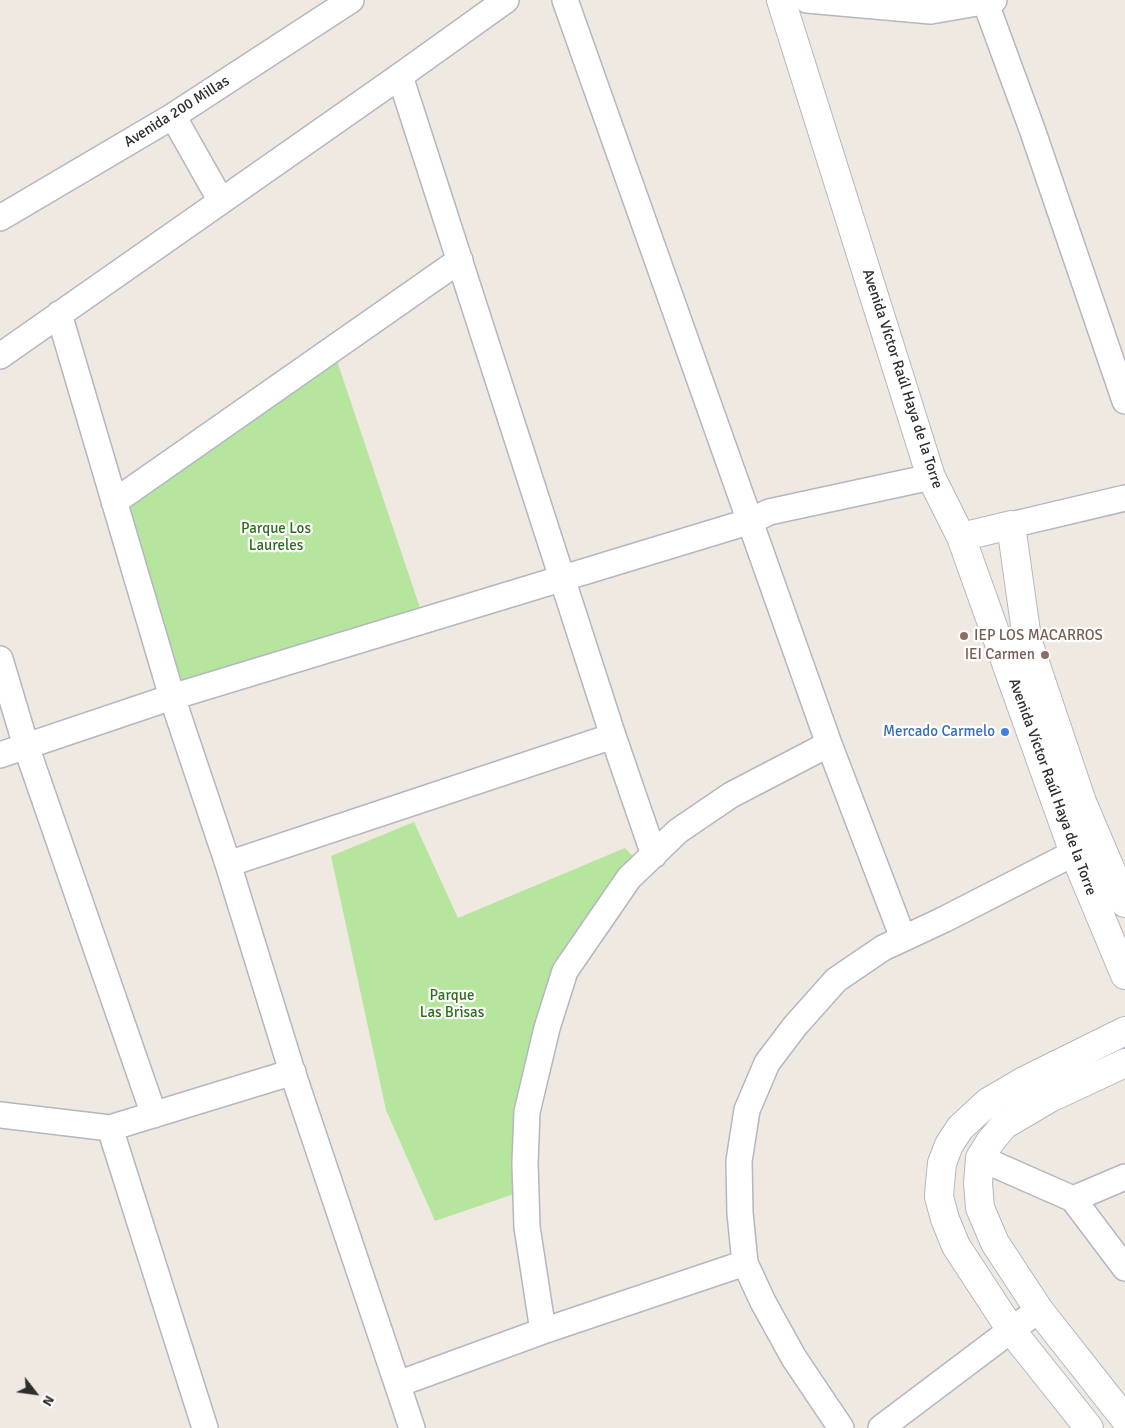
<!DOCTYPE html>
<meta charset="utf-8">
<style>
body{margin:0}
#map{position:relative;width:1125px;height:1428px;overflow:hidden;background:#efe9e1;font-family:Signika,sans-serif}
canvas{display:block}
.north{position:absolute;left:10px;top:1368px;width:50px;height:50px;-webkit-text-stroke:4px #fff;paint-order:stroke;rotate:120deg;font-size:14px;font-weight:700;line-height:20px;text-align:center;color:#2e2e2e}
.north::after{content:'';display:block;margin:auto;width:18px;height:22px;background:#2e2e2e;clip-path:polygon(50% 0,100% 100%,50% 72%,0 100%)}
</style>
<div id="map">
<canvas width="1125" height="1428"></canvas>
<div class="north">N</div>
</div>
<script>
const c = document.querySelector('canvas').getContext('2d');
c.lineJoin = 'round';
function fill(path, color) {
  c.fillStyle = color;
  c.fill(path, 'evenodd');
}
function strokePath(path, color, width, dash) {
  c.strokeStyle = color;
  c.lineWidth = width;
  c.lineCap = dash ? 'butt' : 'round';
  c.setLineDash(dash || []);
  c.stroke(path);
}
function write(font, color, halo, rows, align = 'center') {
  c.font = font + ' Signika,sans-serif';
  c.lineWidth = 4.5;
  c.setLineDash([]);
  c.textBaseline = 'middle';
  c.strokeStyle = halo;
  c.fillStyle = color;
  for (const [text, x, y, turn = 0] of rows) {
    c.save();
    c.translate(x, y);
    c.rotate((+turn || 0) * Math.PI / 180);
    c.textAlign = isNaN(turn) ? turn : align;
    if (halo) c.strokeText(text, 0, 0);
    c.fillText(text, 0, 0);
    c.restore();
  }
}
const green = new Path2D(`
 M337,361l84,250 -243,75 -54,-181z
 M414,822l44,96 167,-70 9,9 -76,110 -41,226 -82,28 -49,-111 -55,-254z`);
const street = new Path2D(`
 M565,0l264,744 74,194
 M807,0l124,11 63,-11
 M985,1l47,128 93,272
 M400,76l213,660 41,119
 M173,116l48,85
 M0,218l173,-102 178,-116
 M59,314l113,383 56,167 62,201 122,363
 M0,356l400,-280 106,-76
 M114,502l346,-242
 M1011,525l114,-27
 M0,659l26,87 128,369
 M0,755l172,-58 579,-176 18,-9 162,-35
 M228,864l385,-128
 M0,1115l110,13 183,-56
 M110,1128l95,300
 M980,1158l93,41
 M1125,1177l-52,22 52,69
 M543,1331l-16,-104 -2,-64 2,-51 20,-84 18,-57 64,-93 49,-47 53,-36 98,-51
 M398,1384l145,-53 202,-68
 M841,1428l-47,-70 -31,-56 -18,-39 -5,-50 -1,-52 8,-51 20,-47 28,-37 41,-46 47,-32 60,-28 131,-67
 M881,1428l130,-98 28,-20`);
const secondary = new Path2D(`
 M781,0l150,477 30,60 113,316 51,122
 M961,537l50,-12 16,114 55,163 43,101
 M1125,1063l-75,35 -46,27 -14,17 -10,16 -2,25 2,25 15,35 44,67 86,109
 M1089,1428l-78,-98 -55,-84 -11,-27 -6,-22 1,-14 2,-20 7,-18 11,-17 28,-26 36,-21 101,-50`);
const markers = [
 [964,636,5,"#8d6e63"],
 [1045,655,5,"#8d6e63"],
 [1005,732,5,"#3f7fe0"]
];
const streetNames = [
 ["Avenida 200 Millas",177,112,-32],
 ["Avenida Víctor Raúl Haya de la Torre",902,379,72],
 ["Avenida Víctor Raúl Haya de la Torre",1052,787,70]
];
const parkNames = [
 ["Parque Los",276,529],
 ["Laureles",276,546],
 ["Parque",452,996],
 ["Las Brisas",452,1013]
];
const educationNames = [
 ["IEP LOS MACARROS",974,636],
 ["IEI Carmen",1035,655,"right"]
];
const shopNames = [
 ["Mercado Carmelo",995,732]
];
fill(green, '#b6e59e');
strokePath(street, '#b4b7c1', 28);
strokePath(secondary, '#b4b7c1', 30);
strokePath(street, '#fff', 25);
strokePath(secondary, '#fff', 28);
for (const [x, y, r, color] of markers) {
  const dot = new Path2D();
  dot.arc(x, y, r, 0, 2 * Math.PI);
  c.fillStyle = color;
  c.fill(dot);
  strokePath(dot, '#fff', 2);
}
write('15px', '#2e2e2e', '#fff', streetNames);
write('15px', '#2c6e1b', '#fff', parkNames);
write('15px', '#785e54', '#fff', educationNames, 'left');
write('15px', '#366cbe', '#fff', shopNames, 'right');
</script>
